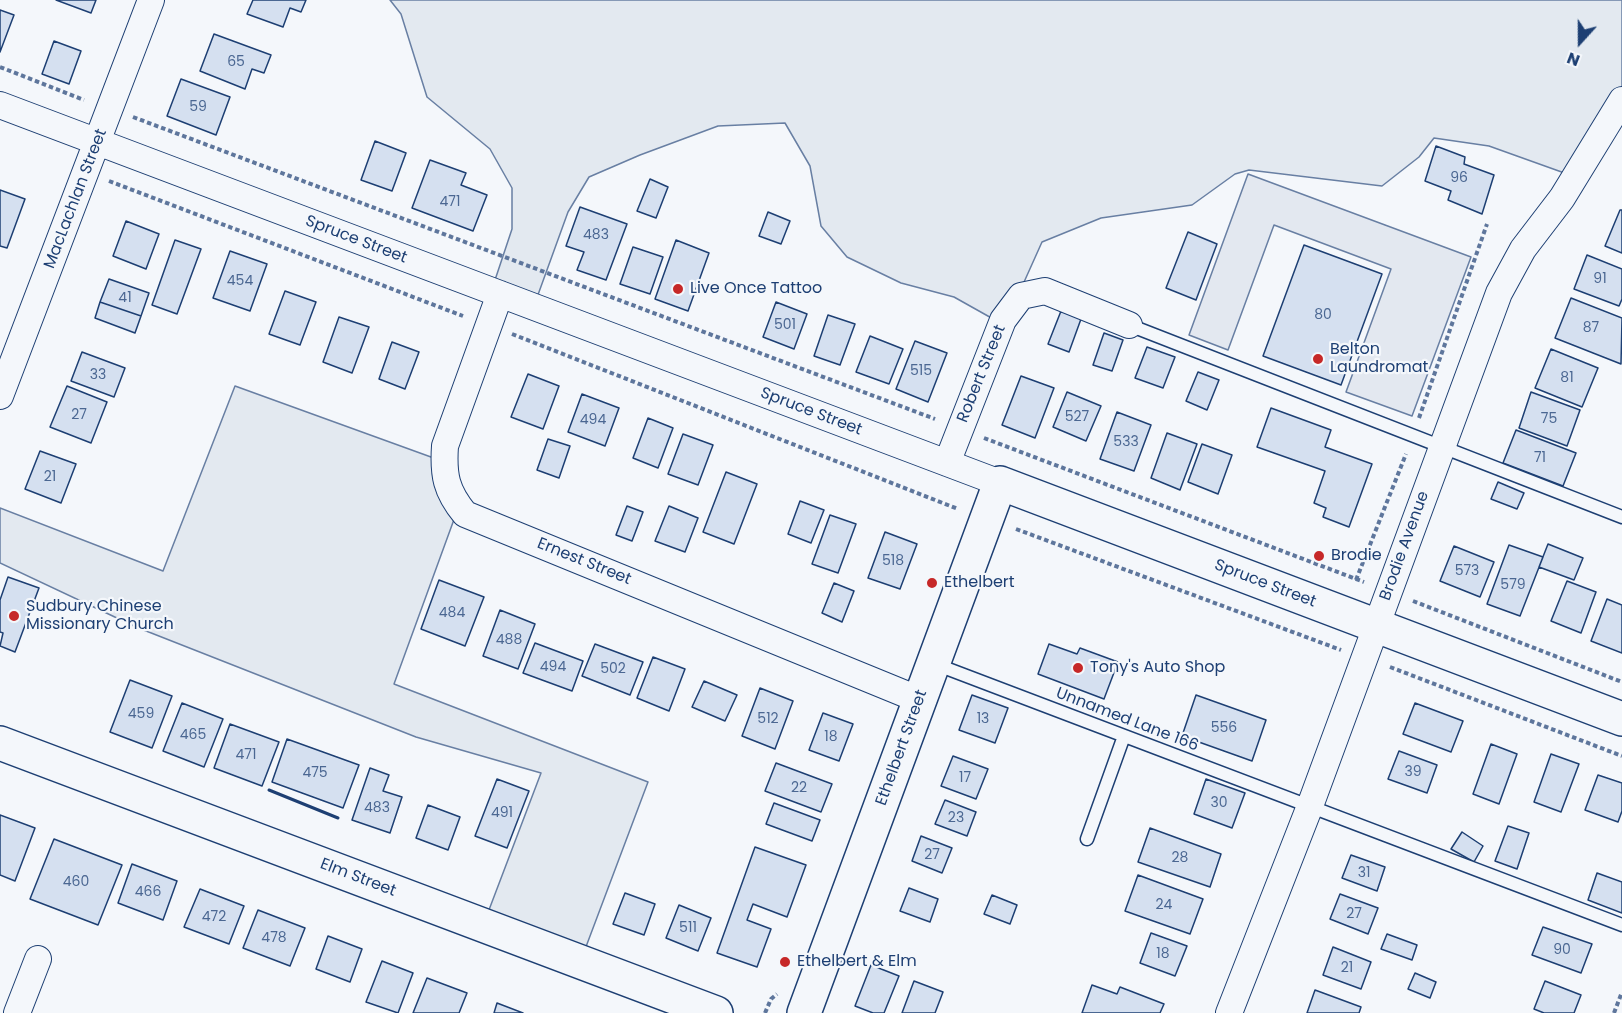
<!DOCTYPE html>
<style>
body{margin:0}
#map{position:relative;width:1622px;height:1013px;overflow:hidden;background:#f4f7fb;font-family:Poppins,sans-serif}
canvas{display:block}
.north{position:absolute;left:1550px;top:12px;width:60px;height:60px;-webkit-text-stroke:4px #f4f7fb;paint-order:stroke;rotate:201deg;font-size:16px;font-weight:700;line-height:24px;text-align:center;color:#1d3f73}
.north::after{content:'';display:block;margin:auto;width:21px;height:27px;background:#1d3f73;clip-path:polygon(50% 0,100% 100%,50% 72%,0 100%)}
</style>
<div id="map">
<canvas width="1622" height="1013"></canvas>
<div class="north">N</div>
</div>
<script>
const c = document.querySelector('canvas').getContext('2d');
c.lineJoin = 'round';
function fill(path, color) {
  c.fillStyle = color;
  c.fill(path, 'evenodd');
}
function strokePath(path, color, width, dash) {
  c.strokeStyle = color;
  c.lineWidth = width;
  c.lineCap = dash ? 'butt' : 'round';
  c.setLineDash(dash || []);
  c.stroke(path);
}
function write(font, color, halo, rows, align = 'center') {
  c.font = font + ' Poppins,sans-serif';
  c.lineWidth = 4.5;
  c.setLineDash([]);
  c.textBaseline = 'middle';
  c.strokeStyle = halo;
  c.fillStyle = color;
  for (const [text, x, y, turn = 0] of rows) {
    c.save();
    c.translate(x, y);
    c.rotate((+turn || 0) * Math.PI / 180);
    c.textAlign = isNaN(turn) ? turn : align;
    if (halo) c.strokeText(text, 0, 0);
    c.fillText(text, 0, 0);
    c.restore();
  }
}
const green = new Path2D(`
 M390,0h1232v93l-52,82 -81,-29 -55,-8 -15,19 -37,29 -133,-16 -14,4 -43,31 -91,13 -59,24 -22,49 -25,29 -41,-23 -53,-14 -54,-26 -26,-31 -11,-60 -25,-43 -67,3 -78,29 -51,22 -21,35 -33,91 -42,-17 19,-57v-41l-22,-39 -63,-52 -26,-83z
 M235,386l207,75 14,53 -62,170 254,98 -67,178 -97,-37 57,-150 -125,-36 -280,-110 -136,-64v-55l163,63z`);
const parking = new Path2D(`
 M1248,174l223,83 -59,159 -66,-24 45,-123 -117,-44 -46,125 -39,-15z`);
const building = new Path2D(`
 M56,0h40l-5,13z
 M253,0h53l-5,12 -11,-4 -7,19 -36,-13z
 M0,10l14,5 -14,37z
 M214,34l57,21 -7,18 -12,-4 -7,20 -45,-18z
 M54,41l27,10 -12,33 -27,-10z
 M181,79l49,18 -14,38 -49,-19z
 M375,141l31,12 -14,38 -31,-11z
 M1436,146l29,11 -1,7 30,11 -12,39 -34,-14 3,-9 -26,-10z
 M430,160l36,13 -5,12 26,10 -14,36 -61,-23z
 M650,179l18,8 -12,31 -19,-7z
 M0,190l25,9 -18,49 -7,-2z
 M580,207l47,17 -21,56 -29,-10 7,-18 -18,-6z
 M1620,210h2v43l-17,-7z
 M768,212l22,9 -9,23 -22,-8z
 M126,221l33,13 -13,35 -33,-13z
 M1188,232l29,12 -21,56 -30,-12z
 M175,240l26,9 -24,65 -25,-9z
 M676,240l33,13 -21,58 -33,-12z
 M1304,245l78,29 -41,111 -78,-29z
 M633,247l30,10 -13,37 -30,-10z
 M230,251l37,13 -17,47 -37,-13z
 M1587,255l35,14v30l-3,7 -45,-17z
 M109,279l40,14 -8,23 -41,-14z
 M285,291l31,11 -16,43 -31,-11z
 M1571,298l51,20 -1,46 -66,-26z
 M100,302l41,14 -6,17 -40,-15z
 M776,302l31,12 -13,35 -31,-12z
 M1061,311l20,8 -12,33 -21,-8z
 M828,315l27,9 -15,41 -26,-9z
 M339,317l30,10 -17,46 -29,-11z
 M1104,333l19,7 -11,31 -19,-6z
 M870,336l33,13 -14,35 -33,-12z
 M915,341l32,12 -19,49 -32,-13z
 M392,342l27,10 -14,37 -26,-10z
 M1147,347l28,10 -12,31 -28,-10z
 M1551,349l47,19 -16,39 -47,-19z
 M82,352l43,16 -11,29 -43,-16z
 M1198,372l21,8 -12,30 -21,-9z
 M528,374l31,12 -16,43 -32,-12z
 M1021,376l33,12 -19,50 -33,-13z
 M67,386l40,16 -16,41 -41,-16z
 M1067,392l34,14 -15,35 -33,-14z
 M1531,392l49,18 -13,36 -48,-18z
 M582,394l37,14 -14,38 -37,-14z
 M1271,408l60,22 -6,17 47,17 -23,63 -26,-10 3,-9 -12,-5 11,-32 -68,-24z
 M1117,412l34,13 -17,46 -34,-12z
 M648,418l25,10 -15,40 -25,-10z
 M1516,430l60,23 -13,33 -60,-23z
 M1167,433l30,11 -17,46 -29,-12z
 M683,434l30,11 -15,40 -30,-11z
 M548,439l22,7 -11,32 -22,-8z
 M1202,444l30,11 -14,39 -30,-12z
 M40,451l36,13 -15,39 -36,-14z
 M726,472l31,12 -23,60 -31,-12z
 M1498,482l26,11 -7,16 -26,-10z
 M800,501l24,9 -13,33 -23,-9z
 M627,506l16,6 -11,29 -16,-6z
 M669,506l29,12 -13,34 -30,-11z
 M830,515l26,9 -18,49 -26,-9z
 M885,532l32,12 -17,45 -32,-11z
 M1548,544l35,14 -9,22 -35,-13z
 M1509,545l34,12 -23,59 -33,-12z
 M1454,546l40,16 -14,35 -40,-16z
 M8,577l31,11 -24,64 -15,-6 3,-13 -3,-1v-32z
 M439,580l45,17 -19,49 -44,-17z
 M1567,581l29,11 -15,41 -30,-12z
 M834,583l20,8 -12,31 -20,-9z
 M1607,599l15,6v48l-31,-12z
 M500,610l35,14 -17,45 -35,-13z
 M535,643l48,18 -11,30 -49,-18z
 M595,644l48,18 -13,33 -48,-19z
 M1049,644l28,10 3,-6 38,14 -14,37 -66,-25z
 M653,657l32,12 -16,42 -32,-13z
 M130,680l42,16 -20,52 -42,-16z
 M704,681l33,14 -12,26 -33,-14z
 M760,688l33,13 -18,48 -33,-13z
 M972,695l36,13 -13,35 -36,-13z
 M1196,695l70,25 -14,41 -70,-25z
 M182,703l41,16 -19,48 -41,-16z
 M1415,703l48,18 -12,31 -48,-18z
 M823,713l30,11 -14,37 -30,-11z
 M230,724l49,18 -17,44 -48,-18z
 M287,739l72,26 -16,43 -71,-26z
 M1491,744l26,10 -18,50 -26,-10z
 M1399,751l38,14 -10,28 -39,-14z
 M1551,754l28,10 -18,48 -27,-10z
 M953,756l35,13 -12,30 -35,-13z
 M776,763l56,21 -11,28 -56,-21z
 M370,768l19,7 -6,16 19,6 -12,36 -38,-13z
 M1598,775l24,8v28l-4,11 -33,-12z
 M497,779l32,12 -22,57 -32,-12z
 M1206,779l39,14 -13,35 -38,-14z
 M945,800l31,12 -9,24 -32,-12z
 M774,803l46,17 -8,21 -46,-17z
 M428,805l32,12 -12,33 -32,-12z
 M0,815l35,13 -20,53 -15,-6z
 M1508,826l21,7 -12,36 -22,-8z
 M1150,828l71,26 -11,33 -72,-25z
 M1462,832l21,14 -9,16 -23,-13z
 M921,836l31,12 -10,25 -30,-12z
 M54,839l68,26 -24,60 -68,-26z
 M755,847l51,18 -19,52 -34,-13 -6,16 24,9 -14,38 -40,-14z
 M1351,855l34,12 -8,24 -35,-13z
 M132,864l45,17 -14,39 -45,-17z
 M1597,873l25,9v31l-34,-13z
 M1138,875l65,24 -13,35 -65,-23z
 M909,888l29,11 -8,23 -30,-11z
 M200,889l44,17 -15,38 -45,-17z
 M625,893l30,11 -11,31 -31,-11z
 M1340,894l38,14 -10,26 -38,-15z
 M992,895l25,10 -7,19 -26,-10z
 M679,905l32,13 -13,33 -32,-13z
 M258,910l47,18 -15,38 -47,-18z
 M1543,927l49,17 -11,29 -49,-18z
 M1151,933l36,13 -12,30 -35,-13z
 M1387,934l30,11 -5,15 -31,-11z
 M328,936l34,13 -12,33 -34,-13z
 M1333,947l38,15 -10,27 -38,-14z
 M382,961l31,12 -15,40 -32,-11z
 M871,965l28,11 -15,37h-11l-18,-7z
 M1415,973l21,9 -6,16 -22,-9z
 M427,978l40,15 -8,20h-46z
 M914,981l29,11 -8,21h-33z
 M1545,981l36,14 -7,18h-30l-10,-4z
 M1092,985l25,9 3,-7 44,17 -4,9h-78z
 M1315,990l46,17 -2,6h-52z
 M497,1003l26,10h-29z`);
const path = new Path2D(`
 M0,67l84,33
 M133,117l802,302
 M109,181l354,135
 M512,334l446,175
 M1419,418l68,-194
 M984,438l380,144
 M1016,529l325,121
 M1356,580l50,-126
 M1413,601l209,81
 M1390,667l232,89
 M765,1013l6,-14 6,-5
 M1614,1013l8,-21`);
const lane = new Path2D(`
 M1129,325l493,192
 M935,664l687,261
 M1087,839l37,-103`);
const street = new Path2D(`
 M0,105l1000,378
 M500,294l-55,152c-2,29 1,45 20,68l455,186
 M0,396l151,-396
 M947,463l56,-143 18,-24 24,-5 84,34
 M17,1013l21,-54
 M1229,1013l81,-207 189,-513 24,-44 39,-51 60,-98`);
const secondary = new Path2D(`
 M804,1013l196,-530 622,236`);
const primary = new Path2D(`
 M0,743l716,270`);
const wall = new Path2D(`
 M269,790l69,28`);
const markers = [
 [678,289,6,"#c62828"],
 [1318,359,6,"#c62828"],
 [1319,556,6,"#c62828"],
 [932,583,6,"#c62828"],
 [14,616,6,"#c62828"],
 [1078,668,6,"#c62828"],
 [785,962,6,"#c62828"]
];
const numberNames = [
 ["65",236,62],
 ["59",198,107],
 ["96",1459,178],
 ["471",450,202],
 ["483",596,235],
 ["91",1600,279],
 ["454",240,281],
 ["41",125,298],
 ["80",1323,315],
 ["501",785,325],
 ["87",1591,328],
 ["515",921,371],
 ["33",98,375],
 ["81",1567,378],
 ["27",79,415],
 ["527",1077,417],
 ["75",1549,419],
 ["494",593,420],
 ["533",1126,442],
 ["71",1540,458],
 ["21",50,477],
 ["518",893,561],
 ["573",1467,571],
 ["579",1513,585],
 ["484",452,613],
 ["488",509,640],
 ["494",553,667],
 ["502",613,669],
 ["459",141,714],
 ["512",768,719],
 ["13",983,719],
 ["556",1224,728],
 ["465",193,735],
 ["18",831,737],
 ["471",246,755],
 ["39",1413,772],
 ["475",315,773],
 ["17",965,778],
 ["22",799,788],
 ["30",1219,803],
 ["483",377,808],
 ["491",502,813],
 ["23",956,818],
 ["27",932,855],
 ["28",1180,858],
 ["31",1364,873],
 ["460",76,882],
 ["466",148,892],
 ["24",1164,905],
 ["27",1354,914],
 ["472",214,917],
 ["511",688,928],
 ["478",274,938],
 ["90",1562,950],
 ["18",1163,954],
 ["21",1347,968]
];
const streetNames = [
 ["MacLachlan Street",76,199,-69],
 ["Spruce Street",356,240,21],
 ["Robert Street",982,374,-68],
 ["Spruce Street",811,412,21],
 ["Brodie Avenue",1405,546,-70],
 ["Ernest Street",584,562,22],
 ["Spruce Street",1265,584,21],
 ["Unnamed Lane 166",1127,720,21],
 ["Ethelbert Street",902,748,-70],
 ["Elm Street",358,878,21]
];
const poiNames = [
 ["Live Once Tattoo",690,289],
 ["Belton",1330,350],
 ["Laundromat",1330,368],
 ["Brodie",1331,556],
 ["Ethelbert",944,583],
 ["Sudbury Chinese",26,607],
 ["Missionary Church",26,625],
 ["Tony's Auto Shop",1090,668],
 ["Ethelbert & Elm",797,962]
];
fill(green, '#e3e9f0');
strokePath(green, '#687fa3', 1.5);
fill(parking, '#e3e8f0');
strokePath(parking, '#687fa3', 1.5);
fill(building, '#d5e0f0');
strokePath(building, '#1d3f73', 1.5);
strokePath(lane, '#1d3f73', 15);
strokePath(street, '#1d3f73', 28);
strokePath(secondary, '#1d3f73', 36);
strokePath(primary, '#1d3f73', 36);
strokePath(path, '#5e769c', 4, [4.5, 3]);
strokePath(lane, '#f4f7fb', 12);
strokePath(street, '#f4f7fb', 26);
strokePath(secondary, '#f4f7fb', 33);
strokePath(primary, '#f4f7fb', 33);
strokePath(wall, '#1d3f73', 3);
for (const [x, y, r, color] of markers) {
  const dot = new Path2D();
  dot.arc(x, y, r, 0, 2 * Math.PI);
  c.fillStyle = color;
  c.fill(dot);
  strokePath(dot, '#f4f7fb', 2);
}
write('14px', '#4b6792', null, numberNames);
write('16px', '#1d3f73', '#f4f7fb', streetNames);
write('16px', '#1d3f73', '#f4f7fb', poiNames, 'left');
</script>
